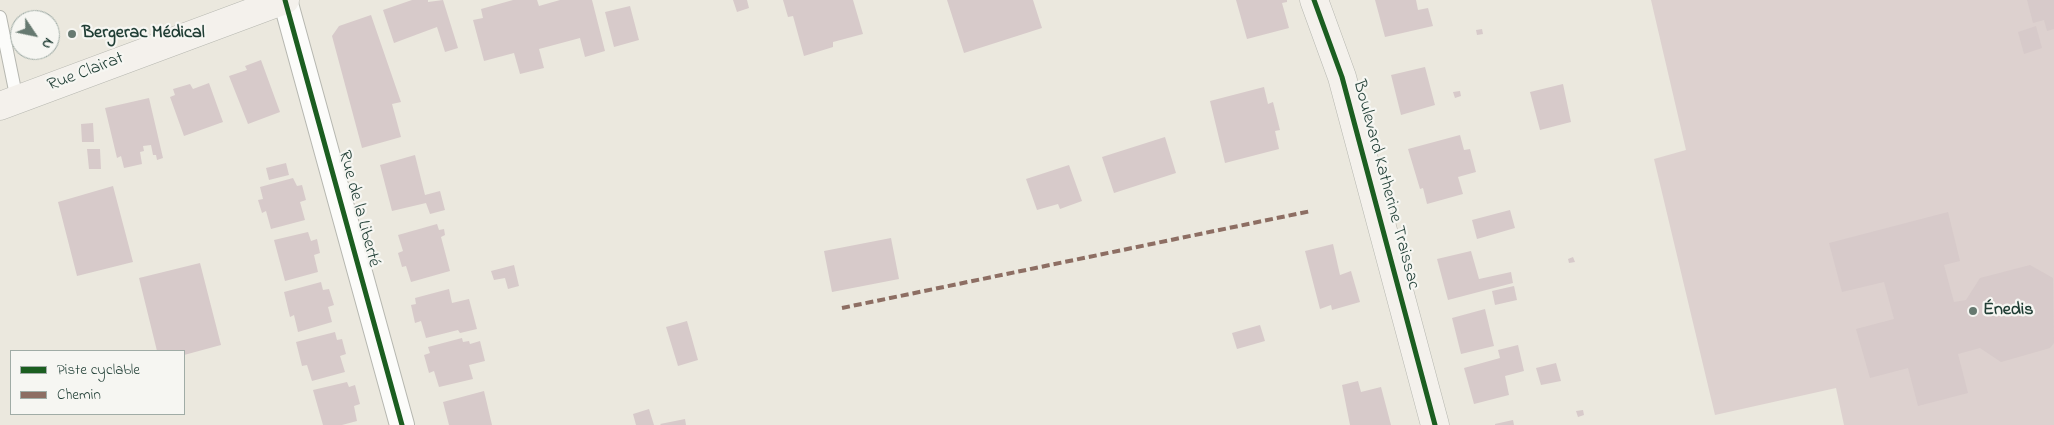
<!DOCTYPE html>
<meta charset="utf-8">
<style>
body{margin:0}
#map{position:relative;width:2054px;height:425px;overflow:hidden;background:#ebe8de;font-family:"Indie Flower",sans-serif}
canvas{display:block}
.legend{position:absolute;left:10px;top:350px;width:175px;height:65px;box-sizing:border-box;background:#f6f6f2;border:1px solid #a0aca6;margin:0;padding:6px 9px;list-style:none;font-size:15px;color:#1f3d34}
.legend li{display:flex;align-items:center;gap:10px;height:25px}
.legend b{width:25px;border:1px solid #a0aca6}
.north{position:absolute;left:10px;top:10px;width:50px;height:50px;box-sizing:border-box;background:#f6f6f2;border:1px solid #a0aca6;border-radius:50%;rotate:124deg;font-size:14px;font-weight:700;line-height:20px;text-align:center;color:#1f3d34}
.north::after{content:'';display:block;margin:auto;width:18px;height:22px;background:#667970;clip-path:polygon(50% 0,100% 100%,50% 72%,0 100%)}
</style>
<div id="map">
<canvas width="2054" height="425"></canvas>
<ul class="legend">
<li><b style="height:6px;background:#1b5e20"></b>Piste cyclable</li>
<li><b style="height:6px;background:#8d6e63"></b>Chemin</li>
</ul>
<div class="north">N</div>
</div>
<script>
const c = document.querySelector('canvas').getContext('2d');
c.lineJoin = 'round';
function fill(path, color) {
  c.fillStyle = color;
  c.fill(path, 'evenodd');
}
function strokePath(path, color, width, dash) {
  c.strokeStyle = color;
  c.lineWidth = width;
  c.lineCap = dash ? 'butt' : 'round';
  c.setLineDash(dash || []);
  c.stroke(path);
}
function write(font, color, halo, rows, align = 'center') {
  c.font = font + ' "Indie Flower",sans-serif';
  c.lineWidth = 4.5;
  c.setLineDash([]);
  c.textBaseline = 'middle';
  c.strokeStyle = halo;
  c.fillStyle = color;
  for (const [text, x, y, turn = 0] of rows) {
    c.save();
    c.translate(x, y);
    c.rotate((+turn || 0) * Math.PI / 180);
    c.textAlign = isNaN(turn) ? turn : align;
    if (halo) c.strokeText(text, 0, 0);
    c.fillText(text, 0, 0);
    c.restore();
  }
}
const industrial = new Path2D(`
 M1651,0h403v425h-210l-8,-37 -121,27 -61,-256 32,-9z`);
const building = new Path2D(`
 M412,0h16v2l15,-2 15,48 -13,4 -8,-25 -43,16 -11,-33z
 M513,0h24l2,6 21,-6h32l13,51 -20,6 -5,-19 -41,11 5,19 -24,6 -6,-21 -30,8 -11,-41 10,-2 -2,-9z
 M733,0h14l2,8 -12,4z
 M783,0h70l10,34 -30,8v5l-29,9 -11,-40 -5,1z
 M947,0h86l9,28 -78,25z
 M1236,0h51v2l-5,1 7,25 -42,11z
 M1375,0h41l2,10 10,-2 5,18 -48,11z
 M2027,0h27v29l-7,2 -3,-11 -11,3z
 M630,6l9,34 -25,7 -9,-35z
 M371,15l30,87 -9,2 9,33 -39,11 -30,-112 7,-10z
 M2036,26l6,22 -18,6 -6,-22z
 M1482,29l1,5 -6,1 -1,-5z
 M261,60l19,52 -32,12 -19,-48 18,-6 -2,-4z
 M1425,67l10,38 -34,10 -10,-40z
 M209,83l14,39 -39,14 -14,-39 5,-2 -2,-6 17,-5 3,5z
 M1563,84l8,38 -31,8 -10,-38z
 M1264,87l4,17 5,-2 7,28 -5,1 4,18 -54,14 -15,-62z
 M1460,91l1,5 -6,2 -2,-6z
 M149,98l14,60 -6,2 -1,-5h-3l-2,-10 -8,1 1,5 -4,1 2,12 -18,4 -3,-12 -4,2 -12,-50z
 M93,123l1,19h-12l-1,-18z
 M1460,135l4,15 6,-1 6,23 -18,5 5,17 -36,10 -4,-16 -3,1 -12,-40z
 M1165,137l11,36 -62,20 -12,-36z
 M87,149h13l1,20h-12z
 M415,155l10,40 15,-4 5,19 -15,4 -4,-11 -34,8 -12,-46z
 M286,163l3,12 -20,5 -3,-12z
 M1069,165l13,36 -22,8 -2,-5 -21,6 -11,-31z
 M293,178l4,8 5,-1 4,15 -6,2 5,18 -34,9 -5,-18 -4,2 -4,-13 5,-1 -3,-12z
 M113,186l20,76 -56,14 -19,-74z
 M1510,210l5,18 -38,11 -5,-19z
 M1948,212l12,49 -16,4 10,37 12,-2 14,-22 50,-13 23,13 1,65 -4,5 -49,14 -21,-14 -22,6 10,39 -50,13 -10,-38 -38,10 -14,-49 38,-10 -10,-37 -42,10 -13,-49z
 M437,224l2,6 5,-1 1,6 -4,2 9,34 -39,11 -5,-16 -4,1 -4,-14 5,-2 -5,-16z
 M308,232l3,9 6,-2 3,14 -6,2 4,17 -33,9 -11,-41z
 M891,238l8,41 -67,13 -8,-41z
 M1333,244l7,31 11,-4 9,31 -28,8 -1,-5 -11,4 -15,-58z
 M1471,251l8,28 32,-7 2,11 -65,17 -11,-41z
 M1573,257l2,5 -6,1 -1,-4z
 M200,263l21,82 -37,10v-4h-27l-18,-73z
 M514,265l5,21 -11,3 -3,-11 -11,2 -3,-9z
 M321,282l2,8 6,-1 5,16 -6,2 4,15 -34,10 -4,-17 -4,2 -6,-25z
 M1514,286l3,14 -22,5 -3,-14z
 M449,289l3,14 17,-4 8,30 -17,4 -2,-3 -32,8 -5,-17 -6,2 -4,-18 5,-1 -1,-6z
 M1485,309l9,37 -33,8 -9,-36z
 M687,321l11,39 -20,6 -12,-39z
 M1260,325l5,16 -28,8 -5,-16z
 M335,332l2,8 5,-1 4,15 -6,2 5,16 -33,9 -5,-16 -5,1 -6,-24z
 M462,338l1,4 6,-1 1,3 10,-3 5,20 -16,4 4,14 -34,8 -5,-16 -5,2 -5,-18 6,-2 -2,-6z
 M1518,345l6,26 -19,5 4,19 -35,9 -10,-36 36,-10 -2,-8z
 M1556,363l5,18 -20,4 -5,-17z
 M1358,381l3,11 20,-5 10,38h-41l-8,-40z
 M347,382l2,5 6,-2 5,19 -6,2 3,15 -15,4h-19l-10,-35z
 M484,391l8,34h-43l-6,-23z
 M649,409l5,16h-18l-3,-11z
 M1583,410l1,5 -6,2 -2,-6z
 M685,419l1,6h-25l-1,-1z
 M1513,420l1,5h-19v-1z`);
const service = new Path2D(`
 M0,17l17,83`);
const minor = new Path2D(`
 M285,0l117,425`);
const secondary = new Path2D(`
 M1314,0l28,77 93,348
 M0,106l285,-106`);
const quiet = new Path2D(`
 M842,308l469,-97`);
const cycleway = new Path2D(`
 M285,0l117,425
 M1314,0l28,77 93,348`);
const markers = [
 [72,34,5,"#667970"],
 [1973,311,5,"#667970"]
];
const poiNames = [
 ["Bergerac Médical",82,34],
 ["Énedis",1983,311]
];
const streetNames = [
 ["Rue Clairat",86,73,-21],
 ["Boulevard Katherine Traissac",1385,185,75],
 ["Rue de la Liberté",358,209,75]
];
fill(industrial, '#ddd1cf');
fill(building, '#d7caca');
strokePath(service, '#b6b7b0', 14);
strokePath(minor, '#b6b7b0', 26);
strokePath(secondary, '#b6b7b0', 29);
strokePath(service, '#fcfcfa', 12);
strokePath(minor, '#fcfcfa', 24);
strokePath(secondary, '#f4f1ec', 28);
strokePath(quiet, '#8d6e63', 4, [8, 4]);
strokePath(cycleway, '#1b5e20', 5);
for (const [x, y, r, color] of markers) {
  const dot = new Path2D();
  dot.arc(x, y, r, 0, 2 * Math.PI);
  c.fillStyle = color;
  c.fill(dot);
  strokePath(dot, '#f6f6f2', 2);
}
write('bold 18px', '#1f3d34', '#f6f6f2', poiNames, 'left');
write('18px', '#1f3d34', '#f6f6f2', streetNames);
</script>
